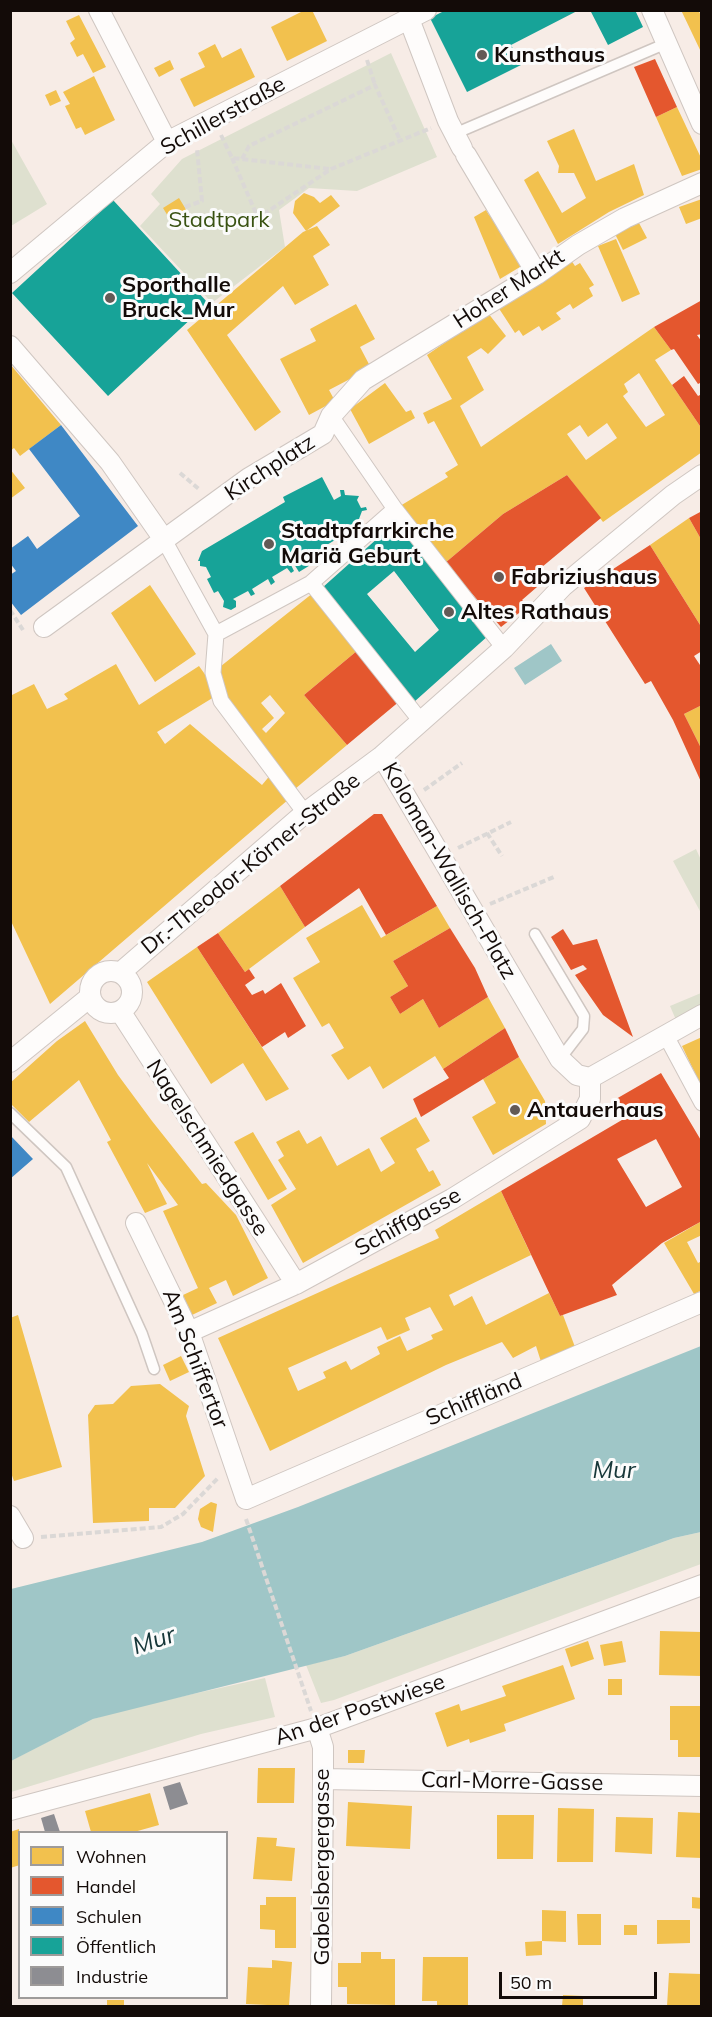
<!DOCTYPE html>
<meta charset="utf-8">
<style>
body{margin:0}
#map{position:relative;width:712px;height:2017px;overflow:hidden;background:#f7ece6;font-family:Mulish,sans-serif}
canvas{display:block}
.frame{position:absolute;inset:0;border:12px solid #130b08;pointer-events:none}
.legend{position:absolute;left:18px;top:1831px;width:210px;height:168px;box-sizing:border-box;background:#fbfbfb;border:2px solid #9e9b9a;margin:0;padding:8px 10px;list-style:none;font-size:18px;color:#130b08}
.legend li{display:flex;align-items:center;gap:12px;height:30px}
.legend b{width:30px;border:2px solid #9e9b9a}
.scale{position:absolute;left:499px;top:1972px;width:158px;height:27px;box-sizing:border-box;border:3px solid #130b08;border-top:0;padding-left:8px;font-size:18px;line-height:21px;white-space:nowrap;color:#130b08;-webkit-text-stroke:4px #fbfbfb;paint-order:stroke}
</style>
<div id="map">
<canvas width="712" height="2017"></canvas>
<div class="frame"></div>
<ul class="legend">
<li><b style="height:16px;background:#f2c14e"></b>Wohnen</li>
<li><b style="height:16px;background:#e4572e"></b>Handel</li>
<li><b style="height:16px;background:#3f88c5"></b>Schulen</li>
<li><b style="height:16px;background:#17a398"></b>Öffentlich</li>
<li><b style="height:16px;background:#8d8d92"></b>Industrie</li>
</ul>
<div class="scale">50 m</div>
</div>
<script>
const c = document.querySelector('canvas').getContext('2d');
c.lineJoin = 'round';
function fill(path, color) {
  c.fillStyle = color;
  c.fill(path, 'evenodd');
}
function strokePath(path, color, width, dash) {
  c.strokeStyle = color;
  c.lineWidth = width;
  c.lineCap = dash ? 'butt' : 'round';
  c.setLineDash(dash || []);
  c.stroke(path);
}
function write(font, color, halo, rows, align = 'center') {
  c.font = font + ' Mulish,sans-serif';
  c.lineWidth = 6;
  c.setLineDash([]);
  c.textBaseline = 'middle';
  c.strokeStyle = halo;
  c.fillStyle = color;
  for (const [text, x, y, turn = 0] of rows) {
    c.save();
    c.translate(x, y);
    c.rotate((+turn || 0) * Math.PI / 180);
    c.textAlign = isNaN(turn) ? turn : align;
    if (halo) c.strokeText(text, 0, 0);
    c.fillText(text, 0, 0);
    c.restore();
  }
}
const green = new Path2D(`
 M391,53l46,104 -80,34 -48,-3 -30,22 6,37 -73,56 -72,-77 20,-22 -9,-10 31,-35z
 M10,138l37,66 -36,22h-1z
 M696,849l5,11v53l-28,-52z
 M701,993v22l-22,12 -9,-21z
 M701,1532v32l-367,136 -13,3 -15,-38 39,-9 329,-118z
 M265,1678l10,39 -74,17 -190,58 -1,-31 83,-42 32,-10z`);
const water = new Path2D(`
 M551,644l11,17 -37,24 -11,-17z
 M701,1346v186l-27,6 -329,118 -252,63 -82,42v-172l191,-47 96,-35z`);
const homes = new Path2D(`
 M305,10h7l15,31 -40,20 -16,-34z
 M681,10h17l4,7v37z
 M79,15l27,52 -13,6 -10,-19 -6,3 -7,-14 5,-4 -9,-18z
 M215,44l7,14 19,-10 14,29 -61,30 -14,-28 25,-12 -7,-14z
 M170,60l4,9 -15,8 -5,-9z
 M94,76l21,44 -30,15 -4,-8 -5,2 -11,-23 5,-2 -7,-12z
 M56,90l5,11 -11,5 -5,-11z
 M677,107l25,53v9l-20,7 -26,-59z
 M574,129l22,52 38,-17 10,31 -35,17 -51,32 -34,-64 14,-9 24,42 24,-15 -12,-25h-16l1,-7 -12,-25z
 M304,193l10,4 6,6 11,-8 9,11 -34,25 -13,-18 2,-12z
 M179,198l11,18 -16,10 -11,-18z
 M702,199v19l-16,6 -7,-17z
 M486,210l3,5 4,-3 28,45 -1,10 -20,12 -26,-62z
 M639,223l8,15 -24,12 -8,-16z
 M317,226l13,19 -17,11 16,29 -34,20 -12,-19 -56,49 54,77 -26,19 -68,-101 116,-98z
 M616,239l24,55 -18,8 -24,-56z
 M571,260l4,6 5,-3 14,22 -5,3 4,8 -20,13 -3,-5 -14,9 5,6 -19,12 -3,-5 -16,10 -4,-6 -4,3 -17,-26z
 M356,304l19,35 -15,8 11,21 -42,22 6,11 -26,14 -29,-56 36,-18 -6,-12z
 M488,313l18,23 -18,18 -7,-6 -14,9 17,33 -24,16 21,41 173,-120 17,23 -16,10 47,69v23l-99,70 -36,-47 -64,39 -58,49 -45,-57 48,-29 -3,-4 13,-8 -24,-44 -6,3 -5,-11 29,-14 -25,-44zM639,373l26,42 -19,12 -23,-31 5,-4 -4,-8zM607,423l10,15 -31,22 -19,-26 13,-9 8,12z
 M10,364l51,61 -41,31 -6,-8 -4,3z
 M385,383l21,29 5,-2 4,8 -46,26 -19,-35z
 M10,469l15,19 -15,11z
 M689,518l13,23v87l-52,-83z
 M150,585l46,69 -41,28 -44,-69z
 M313,593l45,57 -54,45 43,50 -52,44 -73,-95 -6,-24zM270,695l15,18 -19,20 -4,-4 12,-11 -13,-15z
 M116,664l23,41 60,-39 20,28 -62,38 8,12 25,-20 72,61 10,-12 17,26 -239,205 -40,-85v-223l24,-12 13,25 21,-10 -4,-5z
 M702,705v45l-18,-36z
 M280,886l25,41 -60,45 -27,-39z
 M362,905l19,33 56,-32 13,22 -57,33 15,25 -18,11 10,17 23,-15 16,29 49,-31 17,31 -62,41 -8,-13 -52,33 -13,-23 -22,14 -17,-25 13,-7 -15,-25 -7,4 -29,-49 27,-16 -14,-24z
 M197,947l92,142 -23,12 -23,-38 -32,21 -64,-102z
 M85,1021l33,54 34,46 50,63 4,-1 30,32 32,63 -35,18 -7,-16 -17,8 8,15 -25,12 -9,-20 15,-7 -35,-77 15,-6 -31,-42 20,41 -22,9 -38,-71 4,-2 -32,-60 -50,42 -19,-19v-20l47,-42z
 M702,1037v51l-20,-42z
 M519,1057l26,44 1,23 -53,31 -21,-38 24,-14 -13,-24z
 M416,1117l14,24 -14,8 13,23 4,-2 8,15 -138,78 -32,-58 25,-16 -18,-29 6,-4 -8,-14 23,-12 8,14 14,-8 16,30 32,-18 12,24 14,-9 -15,-25z
 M253,1132l34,57 -19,11 -34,-58z
 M501,1191l30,64 -82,40 5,11 18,-10 14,29 63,-32 11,23 3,-1 15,40 -35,13 -7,-22 -23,12 -11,-16 -56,23 -176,86 -52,-113 221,-100 -4,-8zM430,1307l13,23 -12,5 2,4 -26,12 -7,-15 -23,11 3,7 -29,16 -5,-9 -23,11 3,6 -28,13 -10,-23 93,-41 6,13 23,-10 -5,-12z
 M702,1221v14l-15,7 11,21 4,-2v29l-8,4 -30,-51z
 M18,1315l44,152 -48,14 -4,-11v-152z
 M181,1356l8,16 -19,9 -7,-16z
 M160,1384l29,22 -3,10 19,60 -30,32h-26v13l-56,2 -5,-108 7,-10 18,-1 18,-18z
 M211,1502l6,2 -4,28 -12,-5 -3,-8 2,-10z
 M660,1631l42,1v44l-43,-1z
 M588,1641l6,18 -23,8 -6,-18z
 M622,1641l4,21 -22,4 -4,-21z
 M563,1665l12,34 -71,25 2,7 -36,12 -1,-4 -22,8 -12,-34 24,-9 2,7 45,-15 -4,-10z
 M608,1679h14v16h-14z
 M670,1706h32v51h-24v-17h-8z
 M348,1750h17l-1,13h-16z
 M258,1768h37l-1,35h-37z
 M150,1793l9,32 -25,7h-43l-6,-21z
 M348,1802l64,4 -2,43 -64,-3z
 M558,1808l36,1 -1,53h-36z
 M678,1812l24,1v45l-26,-1z
 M497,1815h37l-1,44h-36z
 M616,1817l37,1 -1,36 -37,-2z
 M19,1829l1,36 -10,3v-36z
 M257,1837l20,1 -1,8 19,2 -3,33 -39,-2z
 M266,1897h30v51h-21v-18l-15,-1v-24h6z
 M692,1897l10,1v11l-10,-1z
 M542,1910l24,1v31l-24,-1v14l-16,1 -1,-14 17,-1z
 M577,1914h24v31h-23z
 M657,1920h33v23l-33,1z
 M624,1925h13v10h-13z
 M361,1952h20v7h14v46l-48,-1v-17h-9v-24h23z
 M423,1957h45v49h-31v-5h-15z
 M272,1960l20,2 -3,44 -43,-2 2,-37 24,1z
 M669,1973l33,1v32h-35z
 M563,1995l20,1v10h-21z
 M107,2000h17v6h-17z`);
const shops = new Path2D(`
 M655,59l22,48 -21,10 -22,-50z
 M702,300v34l-5,1 5,7v40l-4,2 -24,-35 -3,1 -17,-23z
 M684,376l14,20 4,-2v35l-30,-44z
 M567,475l34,43 -59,49 -5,20 -15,13 6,6 -27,21 -56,-64 58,-49z
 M702,511v30l-13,-23z
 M650,545l52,83v23l-8,5 8,12v37l-18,9 18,36v34l-29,-64 -22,-39 -6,3 -61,-96z
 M358,650l43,50 -54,45 -43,-50z
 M374,814h8l55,92 -51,29 -27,-47 -54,39 -25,-41z
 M450,928l25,40 13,29 -49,31 -16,-29 -23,15 -10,-17 18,-11 -15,-25z
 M563,929l10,16 24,-6 36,98 -30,-22 -28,-40 12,-6 -4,-4 -12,5 -20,-33z
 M218,933l27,39 4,-3 6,9 -10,7 7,10 11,-5 2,4 16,-11 25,43 -18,12 -3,-6 -23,15 -65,-100z
 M505,1028l14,29 -98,60 -8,-18 36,-21 -6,-9z
 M661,1073l41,69v79l-40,22 -50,42 5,10 -57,21 -59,-125 126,-74 -11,-18zM656,1139l26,48 -36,20 -29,-48z`);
const schools = new Path2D(`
 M61,425l77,101 -117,89 -11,-14v-26l6,-4 -6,-8v-14l18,-13 9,13 43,-33 -51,-67z
 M10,1135l23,24 -23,20z`);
const public = new Path2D(`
 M446,10h133l-68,35 10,20 -54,27 -37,-74z
 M590,10h45l8,17 -35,18z
 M113,200l95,103 -100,93 -96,-103z
 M322,477l12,23 7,-4 -1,-6h4l1,5 14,1 -2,4 4,8 5,-1 1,3 -5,1 -3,8 4,4 -3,3 -4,-3 -9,10 -2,-3 -12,6 2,4 -28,17 5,7 -13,8 -5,-8 -3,1 3,6 -3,2 -4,-5 -15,9 3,5 -4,3 -3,-6 -16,10 3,5 -4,2 -3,-5 -15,8 3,2v6l-5,3 -8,-3 1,-6 -6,-10 -4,2 -7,-14 4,-2 -5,-10 -6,-1v-5h-2l4,-10 83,-49 -2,-5z
 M398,520l91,115 -75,67 -92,-114zM394,571l45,59 -24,22 -48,-58z`);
const industry = new Path2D(`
 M180,1782l8,22 -18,6 -7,-23z
 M54,1814l6,18h-15l-4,-14z`);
const path = new Path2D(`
 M367,60l8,25
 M221,135l11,23 98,11
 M232,158l26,60 73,-49 100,-41
 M242,159l7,-13 126,-61 25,55
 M185,207l17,-6 -5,-52
 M180,473l20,17
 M10,610l13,20
 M424,790l38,-27
 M487,833l15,23
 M458,848l53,-26
 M490,904l66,-28
 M246,1519l65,192
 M41,1537l120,-10 22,-13 36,-37`);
const service = new Path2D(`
 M454,134l213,-91
 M535,934l49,82 -1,13 -23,30
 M10,1113l56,54 76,167 12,35`);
const pedestrian = new Path2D(`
 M395,509l109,139
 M163,538l53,96 95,-51 84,-74 -64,-93
 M311,583l109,137
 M216,634l-3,39 8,28 84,112
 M665,1034l37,69`);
const minor = new Path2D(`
 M99,10l68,132
 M652,10l50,114
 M409,19l39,102 14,27
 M466,155l71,119
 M10,273l157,-131 259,-132
 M10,346l100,116 53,76
 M44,627l205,-149 74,-44 8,-18 32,-36 174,-106 41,-29 47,-27 77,-35
 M382,756l178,303 17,16 13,3 112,-63
 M90 992a21 21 0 1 1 42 0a21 21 0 1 1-42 0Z
 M120,973l185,-160 77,-57 122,-108 59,-62 110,-91 29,-20
 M120,1011l176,273
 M10,1062l80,-65
 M136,1223l53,109 57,167 456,-197
 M189,1332l107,-48 156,-85 128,-80 10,-20v-21
 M10,1516l13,22
 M317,1728l6,19v32l-2,227
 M323,1779l379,7
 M10,1810l307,-82 385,-143`);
const markers = [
 [482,55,6,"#635a56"],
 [110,298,6,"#635a56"],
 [269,544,6,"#635a56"],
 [499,577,6,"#635a56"],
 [449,612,6,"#635a56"],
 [515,1110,6,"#635a56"]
];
const poiNames = [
 ["Kunsthaus",494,55],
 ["Sporthalle",122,285],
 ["Bruck_Mur",122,310],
 ["Stadtpfarrkirche",281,531],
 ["Mariä Geburt",281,556],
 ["Fabriziushaus",511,577],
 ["Altes Rathaus",461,612],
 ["Antauerhaus",527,1110]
];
const streetNames = [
 ["Schillerstraße",223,116,-29],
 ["Hoher Markt",509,289,-33],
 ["Kirchplatz",270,468,-33],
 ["Dr.-Theodor-Körner-Straße",251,864,-39],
 ["Koloman-Wallisch-Platz",449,871,60],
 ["Nagelschmiedgasse",207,1148,57],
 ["Schiffgasse",408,1222,-29],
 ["Am Schiffertor",195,1359,69],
 ["Schiffländ",474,1400,-23],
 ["An der Postwiese",360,1710,-19],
 ["Carl-Morre-Gasse",512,1782,1],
 ["Gabelsbergergasse",322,1867,-90]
];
const parkNames = [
 ["Stadtpark",219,220]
];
const waterNames = [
 ["Mur",614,1471],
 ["Mur",154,1641,-18]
];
fill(green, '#dee0cf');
fill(water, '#9fc6c7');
fill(homes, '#f2c14e');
fill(shops, '#e4572e');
fill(schools, '#3f88c5');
fill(public, '#17a398');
fill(industry, '#8d8d92');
strokePath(service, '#cfc6c1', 13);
strokePath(pedestrian, '#cfc6c1', 17);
strokePath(minor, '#cfc6c1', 22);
strokePath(path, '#dbd8d6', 4, [6, 3]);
strokePath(service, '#fefcfb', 10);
strokePath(pedestrian, '#fefcfb', 15);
strokePath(minor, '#fefcfb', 20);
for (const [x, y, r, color] of markers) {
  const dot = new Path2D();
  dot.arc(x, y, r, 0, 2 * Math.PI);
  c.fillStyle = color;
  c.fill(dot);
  strokePath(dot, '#fbfbfb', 2);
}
write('bold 22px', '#130b08', '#fbfbfb', poiNames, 'left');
write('22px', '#130b08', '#fbfbfb', streetNames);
write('22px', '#395212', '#fbfbfb', parkNames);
write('italic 24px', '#173739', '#fbfbfb', waterNames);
</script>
